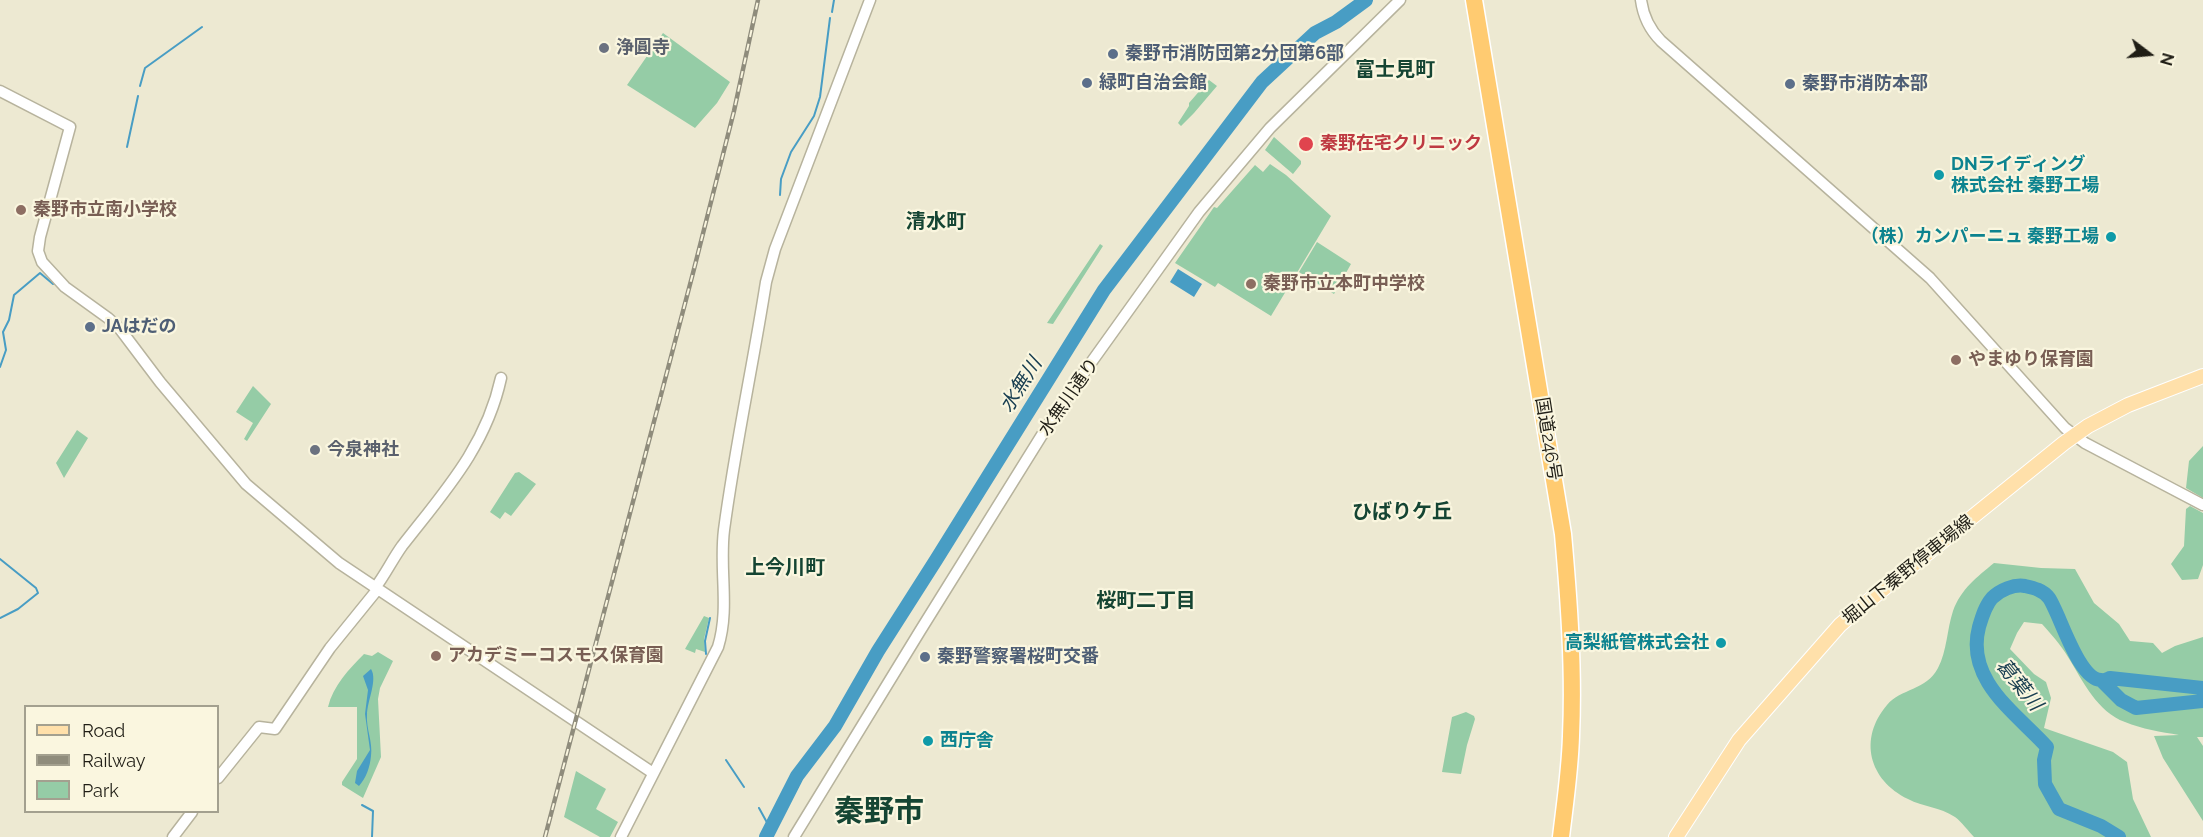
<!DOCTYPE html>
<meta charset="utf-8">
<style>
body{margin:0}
#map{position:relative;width:2203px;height:837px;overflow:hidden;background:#ede9d2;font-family:Raleway,sans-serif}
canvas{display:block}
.legend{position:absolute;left:24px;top:705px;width:195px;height:108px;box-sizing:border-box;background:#faf6df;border:2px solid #a3a08f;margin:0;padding:8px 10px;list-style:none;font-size:18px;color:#201e16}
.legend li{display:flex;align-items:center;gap:12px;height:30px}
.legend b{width:30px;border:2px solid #a3a08f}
.north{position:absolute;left:2119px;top:24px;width:60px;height:60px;-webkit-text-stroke:4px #faf6df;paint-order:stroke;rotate:106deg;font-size:16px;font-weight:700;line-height:24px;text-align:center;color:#201e16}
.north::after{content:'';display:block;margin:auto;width:21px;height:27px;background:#201e16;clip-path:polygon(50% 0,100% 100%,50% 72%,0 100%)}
</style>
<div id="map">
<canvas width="2203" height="837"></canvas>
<ul class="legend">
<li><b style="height:8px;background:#ffe0aa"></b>Road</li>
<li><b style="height:8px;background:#8f8c7c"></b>Railway</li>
<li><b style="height:16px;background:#95cca6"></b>Park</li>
</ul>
<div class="north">N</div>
</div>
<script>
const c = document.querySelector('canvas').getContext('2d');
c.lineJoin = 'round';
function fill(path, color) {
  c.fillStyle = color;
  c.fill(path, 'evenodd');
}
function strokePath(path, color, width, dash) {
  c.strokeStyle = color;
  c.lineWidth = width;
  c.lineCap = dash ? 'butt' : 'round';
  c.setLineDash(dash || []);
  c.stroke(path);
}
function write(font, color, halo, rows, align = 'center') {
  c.font = font + ' Raleway,"Noto Sans JP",sans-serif';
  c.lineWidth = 4.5;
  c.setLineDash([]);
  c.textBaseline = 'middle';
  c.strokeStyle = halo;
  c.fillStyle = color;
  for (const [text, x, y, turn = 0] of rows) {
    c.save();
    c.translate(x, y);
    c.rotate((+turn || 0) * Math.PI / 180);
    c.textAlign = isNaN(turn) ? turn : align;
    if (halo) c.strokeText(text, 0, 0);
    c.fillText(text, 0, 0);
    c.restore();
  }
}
const green = new Path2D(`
 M663,33l67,49 -13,21 -22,25 -68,-43z
 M1209,80l8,6 -23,27 -13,13 -3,-3 11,-17v-3z
 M1274,137l27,24v3l-8,10 -28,-24z
 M1270,164l16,11 45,41 -60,100 -53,-33 -3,4 -40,-24 39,-56 3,1 38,-43 8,7z
 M1317,242l34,22 -17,30 -35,-22z
 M1100,244l3,2 -50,78 -6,-1z
 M253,386l18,18 -24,37 -3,-2 9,-16 -17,-11z
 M77,430l11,8 -24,40 -8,-15z
 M2203,446v52l-17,-10 3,-27z
 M519,472l17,12 -25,32 -6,-4 -5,7 -10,-7 25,-39z
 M2190,506l13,7v52l-5,14 -16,1 -11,-16 13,-18 2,-37z
 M1994,563l47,5 34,1 19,34 25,21 11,17 23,2 9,10 13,-7 28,-9v100h-6l6,9v75l-40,-63 -9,-22 25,-1c-18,-3 -37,-6 -54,-13 -28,-10 -42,-41 -57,-65 -7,-12 -17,-23 -26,-33l-18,-2 -7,11 -7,16 24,25 12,8 5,16 -7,30 69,24 14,10 6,37 18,38h-177c-6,-6 -12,-15 -19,-20 -15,-10 -32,-10 -47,-18 -39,-19 -50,-60 -21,-94 14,-17 39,-14 51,-37 9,-17 9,-39 15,-57 8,-22 24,-34 41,-48z
 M704,616l5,2 -5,21 1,13 -9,-3 -1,4 -10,-4z
 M378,652l15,9 -13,27 -2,11 3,58 -18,41 -21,-13v-3l15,-23v-52h-29c5,-21 21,-38 36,-53l8,2z
 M1466,712l8,4 1,3 -8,26 -6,29 -19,-2 10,-55z
 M576,771l30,18 -10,20 22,13 -8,15h-10l-36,-20z`);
const water = new Path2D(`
 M1178,269l24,15 -8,13 -24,-15z
 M371,669c7,11 -4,32 -4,46 -1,14 6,27 4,41 -1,11 -5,22 -12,30l-4,-3 2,-12 13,-21 -5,-36 3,-24 -5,-14z`);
const stream = new Path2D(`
 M832,12l2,-12
 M140,86l5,-18 57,-41
 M127,147l11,-51
 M780,195l1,-16 10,-27 23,-36 6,-19 10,-79
 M0,367l6,-17 -3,-18 6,-12 5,-25 26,-22 13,11
 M0,559l36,29 2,5 -20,16 -18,9
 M706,654l-1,-13 5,-23
 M726,760l18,27
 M362,805l11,6 -1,26
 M759,808l11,20`);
const river = new Path2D(`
 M2101,680l20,20 15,8 67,-7
 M766,837l31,-61 38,-50 43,-75 58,-91 168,-270 158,-208 53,-49 21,-11 30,-22
 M2119,837l-18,-11 -42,-17 -14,-25 -1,-24 3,-13c-31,-34 -82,-67 -68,-120 3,-10 6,-21 13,-29 8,-8 22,-14 33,-12 9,2 18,4 24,12 11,16 29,81 52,82 3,1 6,-1 9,-2l93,10`);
const minor = new Path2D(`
 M1641,0c2,15 9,30 20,41l269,237 135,150 20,15 118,62
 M0,91l70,36 -30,110 -2,14 4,11 23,25 43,31 12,11 40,53 86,102 93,79 314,210
 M375,588c10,-13 17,-28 27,-42 42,-54 84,-99 99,-168
 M218,778l41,-51 16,2 55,-81 47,-58
 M173,837l19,-25
 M621,837l97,-190c12,-39 1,-77 6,-117 11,-83 29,-165 42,-248l9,-33 95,-249
 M794,837l126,-206 140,-225 139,-194 71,-84 130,-128`);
const major = new Path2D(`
 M1676,837l63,-97 101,-115 16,-14 208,-168 24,-17 40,-21 75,-29`);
const highway = new Path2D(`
 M1474,0l89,534c6,67 11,135 8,202 -1,34 -6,67 -10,101`);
const rail = new Path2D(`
 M545,837l148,-564 41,-162 24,-111`);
const markers = [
 [604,48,6,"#6b7280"],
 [1113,54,6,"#5c6f8a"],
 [1087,83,6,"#5c6f8a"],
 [1790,84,6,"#5c6f8a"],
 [1306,144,8,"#e0444e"],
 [1939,175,6,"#0f9aa8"],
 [21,210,6,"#8d6e63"],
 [2111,237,6,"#0f9aa8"],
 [1251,284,6,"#8d6e63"],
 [90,327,6,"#5c6f8a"],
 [1956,360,6,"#8d6e63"],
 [315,450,6,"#6b7280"],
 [1721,643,6,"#0f9aa8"],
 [436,656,6,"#8d6e63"],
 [925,657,6,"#5c6f8a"],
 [928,741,6,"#0f9aa8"]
];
const worshipNames = [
 ["浄圓寺",616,48],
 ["今泉神社",327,450]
];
const serviceNames = [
 ["秦野市消防団第2分団第6部",1125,54],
 ["緑町自治会館",1099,83],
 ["秦野市消防本部",1802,84],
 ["JAはだの",102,327],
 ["秦野警察署桜町交番",937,657]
];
const healthNames = [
 ["秦野在宅クリニック",1320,144]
];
const cultureNames = [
 ["DNライディング",1951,165],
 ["株式会社 秦野工場",1951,186],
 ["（株）カンパーニュ 秦野工場",2099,237,"right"],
 ["高梨紙管株式会社",1709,643,"right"],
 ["西庁舎",940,741]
];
const educationNames = [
 ["秦野市立南小学校",33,210],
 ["秦野市立本町中学校",1263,284],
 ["やまゆり保育園",1968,360],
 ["アカデミーコスモス保育園",448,656]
];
const streetNames = [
 ["水無川通り",1069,397,-55],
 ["国道246号",1548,439,81],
 ["堀山下秦野停車場線",1908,570,-39]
];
const neighbourhoodNames = [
 ["富士見町",1395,70],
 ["清水町",936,222],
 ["ひばりケ丘",1402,512],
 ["上今川町",785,568],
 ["桜町二丁目",1146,601]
];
const waterNames = [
 ["水無川",1021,385,-58],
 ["葛葉川",2019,685,51]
];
const townNames = [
 ["秦野市",879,812]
];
fill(green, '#95cca6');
fill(water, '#489dc4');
strokePath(stream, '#489dc4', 2);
strokePath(river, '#489dc4', 14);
strokePath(minor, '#b7b39d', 13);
strokePath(major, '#fff', 16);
strokePath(highway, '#fff', 19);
strokePath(minor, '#fff', 10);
strokePath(major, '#ffe0aa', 14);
strokePath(highway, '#ffcb71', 16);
strokePath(rail, '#8f8c7c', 4.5);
strokePath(rail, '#faf6df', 2, [7]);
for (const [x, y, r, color] of markers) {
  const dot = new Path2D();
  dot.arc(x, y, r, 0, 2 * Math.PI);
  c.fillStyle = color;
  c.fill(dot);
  strokePath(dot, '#faf6df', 2);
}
write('bold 18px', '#5b616d', '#faf6df', worshipNames, 'left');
write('bold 18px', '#4e5e75', '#faf6df', serviceNames, 'left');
write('bold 18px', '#be3a42', '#faf6df', healthNames, 'left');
write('bold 18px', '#0d838f', '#faf6df', cultureNames, 'left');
write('bold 18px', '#785e54', '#faf6df', educationNames, 'left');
write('18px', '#201e16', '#faf6df', streetNames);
write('bold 20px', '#154533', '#faf6df', neighbourhoodNames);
write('italic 20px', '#1b4052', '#faf6df', waterNames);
write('bold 30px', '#154533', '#faf6df', townNames);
</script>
